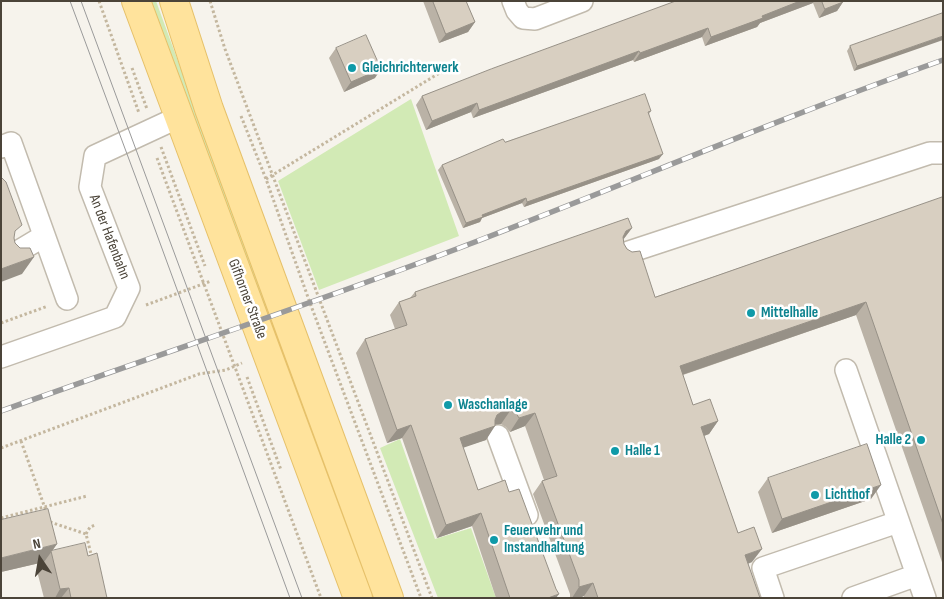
<!DOCTYPE html>
<meta charset="utf-8">
<style>
body{margin:0}
#map{position:relative;width:944px;height:599px;overflow:hidden;background:#f6f3ec;font-family:"Sofia Sans Condensed",sans-serif}
canvas{display:block}
.frame{position:absolute;inset:0;border:2px solid #4b4439;pointer-events:none}
.north{position:absolute;left:15px;top:534px;width:50px;height:50px;-webkit-text-stroke:4px #fff;paint-order:stroke;rotate:348deg;font-size:14px;font-weight:700;line-height:20px;text-align:center;color:#4b4439}
.north::after{content:'';display:block;margin:auto;width:18px;height:22px;background:#4b4439;clip-path:polygon(50% 0,100% 100%,50% 72%,0 100%)}
</style>
<div id="map">
<canvas width="944" height="599"></canvas>
<div class="frame"></div>
<div class="north">N</div>
</div>
<script>
const c = document.querySelector('canvas').getContext('2d');
c.lineJoin = 'round';
function fill(path, color) {
  c.fillStyle = color;
  c.fill(path, 'evenodd');
}
function strokePath(path, color, width, dash) {
  c.strokeStyle = color;
  c.lineWidth = width;
  c.lineCap = dash ? 'butt' : 'round';
  c.setLineDash(dash || []);
  c.stroke(path);
}
function write(font, color, halo, rows, align = 'center') {
  c.font = font + ' "Sofia Sans Condensed",sans-serif';
  c.lineWidth = 5;
  c.setLineDash([]);
  c.textBaseline = 'middle';
  c.strokeStyle = halo;
  c.fillStyle = color;
  for (const [text, x, y, turn = 0] of rows) {
    c.save();
    c.translate(x, y);
    c.rotate((+turn || 0) * Math.PI / 180);
    c.textAlign = isNaN(turn) ? turn : align;
    if (halo) c.strokeText(text, 0, 0);
    c.fillText(text, 0, 0);
    c.restore();
  }
}
const green = new Path2D(`
 M150,1h6l113,309h-5z
 M411,99l48,137 -140,54 -41,-109z
 M273,323h2l103,275h-6l-101,-273z
 M400,439l35,100 36,-11 25,70h-58l-58,-150z`);
const path = new Path2D(`
 M99,1l40,112
 M210,1l15,48 207,549
 M132,68l15,41
 M241,116l25,63 44,124 111,295
 M161,147l44,119
 M157,158l164,440
 M266,179l180,-110
 M146,305l65,-24
 M1,323l47,-17
 M247,377l34,93
 M21,441l25,70
 M1,448l198,-74 27,-4 16,-7
 M1,518l86,-22
 M50,522l36,12 6,24
 M86,534l4,-7 5,-2`);
const minor = new Path2D(`
 M513,1l4,10 6,7 12,1 47,-18
 M1,147l10,-4 56,156
 M626,253l304,-100h13
 M14,254l30,-18
 M1,357l114,-40 14,-29 -39,-101 5,-31 84,-39
 M846,370l79,228
 M498,436l29,79
 M773,598l-10,-30 135,-46
 M853,598l64,-23`);
const major = new Path2D(`
 M136,1l222,597
 M174,1l35,108 180,489`);
const tram = new Path2D(`
 M70,1l79,212 141,385
 M81,1l221,597`);
const rail = new Path2D(`
 M1,411c155,-56 312,-107 466,-166 159,-61 315,-128 476,-185`);
const wall = new Path2D(`
 M423,1h43l9,21 -7,10 -29,11z
 M676,1h167v1l-6,9 -18,7 -6,-15 -53,20 -3,4 -52,19 -3,-9 -68,25 -1,-2 -160,58 -2,-6 -45,18 -10,-25 6,-9z
 M943,13l-89,58 -7,-20 3,-5z
 M336,48l39,30 -31,14 -15,-34z
 M651,111l-2,3 10,45 -135,48 -2,-4 -40,15 -2,4 -17,6 -25,-58 4,-5 63,-23z
 M943,197v368l-87,-250 -173,60 10,30 25,16 -9,13 -5,2 34,97 14,29 -4,2 12,34h-176v-2l-5,2h-9v-4l-37,-100 9,-13 2,-1 -19,-54 -15,6 -4,-5 -5,-3h-6l-9,16 -23,7 15,43 31,2 47,106h-60l-24,-72 -35,12 -35,-100 -15,5 -31,-90 9,-14 30,-10 -5,-14 9,-13 11,-4 5,-6 217,-64 -9,12 1,4 31,53z
 M768,478l103,21 -99,34 -14,-41z
 M57,544l-5,7 36,5 19,42h-63l-7,-27 7,-9 -43,10z`);
const shadedWall = new Path2D(`
 M800,1h14l-1,2 -53,20 -3,4 -52,19 6,-9 51,-21z
 M843,2l-6,9 -18,7 6,-9z
 M475,22l-7,10 -29,11 7,-9z
 M708,28l-6,9 -68,25 6,-9z
 M943,36v4l-89,31 3,-5z
 M639,51l-6,9 -160,58 6,-8z
 M381,69l-6,9 -31,14 7,-10z
 M477,103l-6,9 -45,18 6,-9z
 M663,154l-4,5 -135,48 3,-5z
 M526,198l-4,5 -40,15 -2,4 -17,6 3,-5 16,-8z
 M632,228l-10,13 -5,3 9,-13z
 M34,257l-12,17 -21,8v-13z
 M866,302l-10,13 -186,64 10,-13z
 M503,411h7l-9,13 -8,1 4,-10z
 M535,413l-10,13 -15,6 9,-14z
 M718,421l-9,13 -17,6 9,-13z
 M411,425l-9,13 -15,5 10,-13z
 M495,426l-9,14 -35,12 9,-14z
 M881,485l-10,14 -99,34 10,-14z
 M481,513l-9,13 -35,12 9,-13z
 M57,544l-13,18 -43,10v-14z
 M762,549l-10,13 -17,6 10,-13z
 M593,583l-9,13 -5,2h-7l7,-11z
 M69,588l-8,10h-6l5,-9z
 M559,594l-3,4h-8z`);
const building = new Path2D(`
 M433,1h33l9,21 -29,12z
 M676,1h124l-38,15 1,2 -52,19 -3,-9 -68,25 -1,-2 -160,59 -2,-7 -45,18 -10,-25 69,-27z
 M822,1h21v1l-18,7z
 M943,13v23l-86,30 -7,-20z
 M366,35l15,34 -30,13 -15,-34z
 M645,94l6,17 -3,1 15,42 -136,48 -1,-4 -44,17 1,2 -17,6 -24,-58 61,-26 2,3z
 M1,177l5,5 16,43 -7,6 -1,7 1,5 5,5h10l4,9 -33,12z
 M943,197v327l-77,-222 -186,64 13,39 17,-6 8,22 -17,6 37,106 16,-6 8,22 -17,6 15,43h-162l-5,-15 -14,4v-7l-37,-99 15,-5 -22,-63 -16,5 -3,-5 -6,-2h-7l-6,4 -2,5v6l-35,12 18,52 27,-10 4,12 10,-3 37,100 3,5 -11,4h-38l-29,-85 -35,12 -35,-100 -14,5 -32,-91 42,-14 -8,-23 17,-6 -1,-4 213,-74 4,10 -6,3 -3,6 1,7 3,5 5,3 8,-1 15,46z
 M867,444l14,41 -99,34 -14,-41z
 M48,509l9,35 -56,14v-38z
 M85,543l3,13 9,-3 10,45h-36l-2,-10 -9,1 -9,-38z`);
const markers = [
 [352,68,5,"#0f9aa8"],
 [751,313,5,"#0f9aa8"],
 [448,405,5,"#0f9aa8"],
 [921,440,5,"#0f9aa8"],
 [615,451,5,"#0f9aa8"],
 [815,495,5,"#0f9aa8"],
 [494,540,5,"#0f9aa8"]
];
const cultureNames = [
 ["Gleichrichterwerk",362,68],
 ["Mittelhalle",761,313],
 ["Waschanlage",458,405],
 ["Halle 2",911,440,"right"],
 ["Halle 1",625,451],
 ["Lichthof",825,495],
 ["Feuerwehr und",504,531],
 ["Instandhaltung",504,548]
];
const streetNames = [
 ["An der Hafenbahn",109,237,69],
 ["Gifhorner Straße",247,299,69]
];
fill(green, '#d2eab5');
strokePath(minor, '#c2bbae', 24);
strokePath(major, '#e6c16a', 30);
strokePath(path, '#c4b79f', 3, [2.5, 2.5]);
strokePath(minor, '#fff', 21);
strokePath(major, '#ffe39c', 28);
strokePath(tram, '#9a9a9a', 1);
strokePath(rail, '#9a9a9a', 5.5);
strokePath(rail, '#fff', 4, [11]);
fill(wall, '#bab2a6');
fill(shadedWall, '#979187');
fill(building, '#d8cfc1');
strokePath(building, '#979187', 1);
for (const [x, y, r, color] of markers) {
  const dot = new Path2D();
  dot.arc(x, y, r, 0, 2 * Math.PI);
  c.fillStyle = color;
  c.fill(dot);
  strokePath(dot, '#fff', 2);
}
write('bold 15px', '#0d838f', '#fff', cultureNames, 'left');
write('15px', '#4b4439', '#fff', streetNames);
</script>
